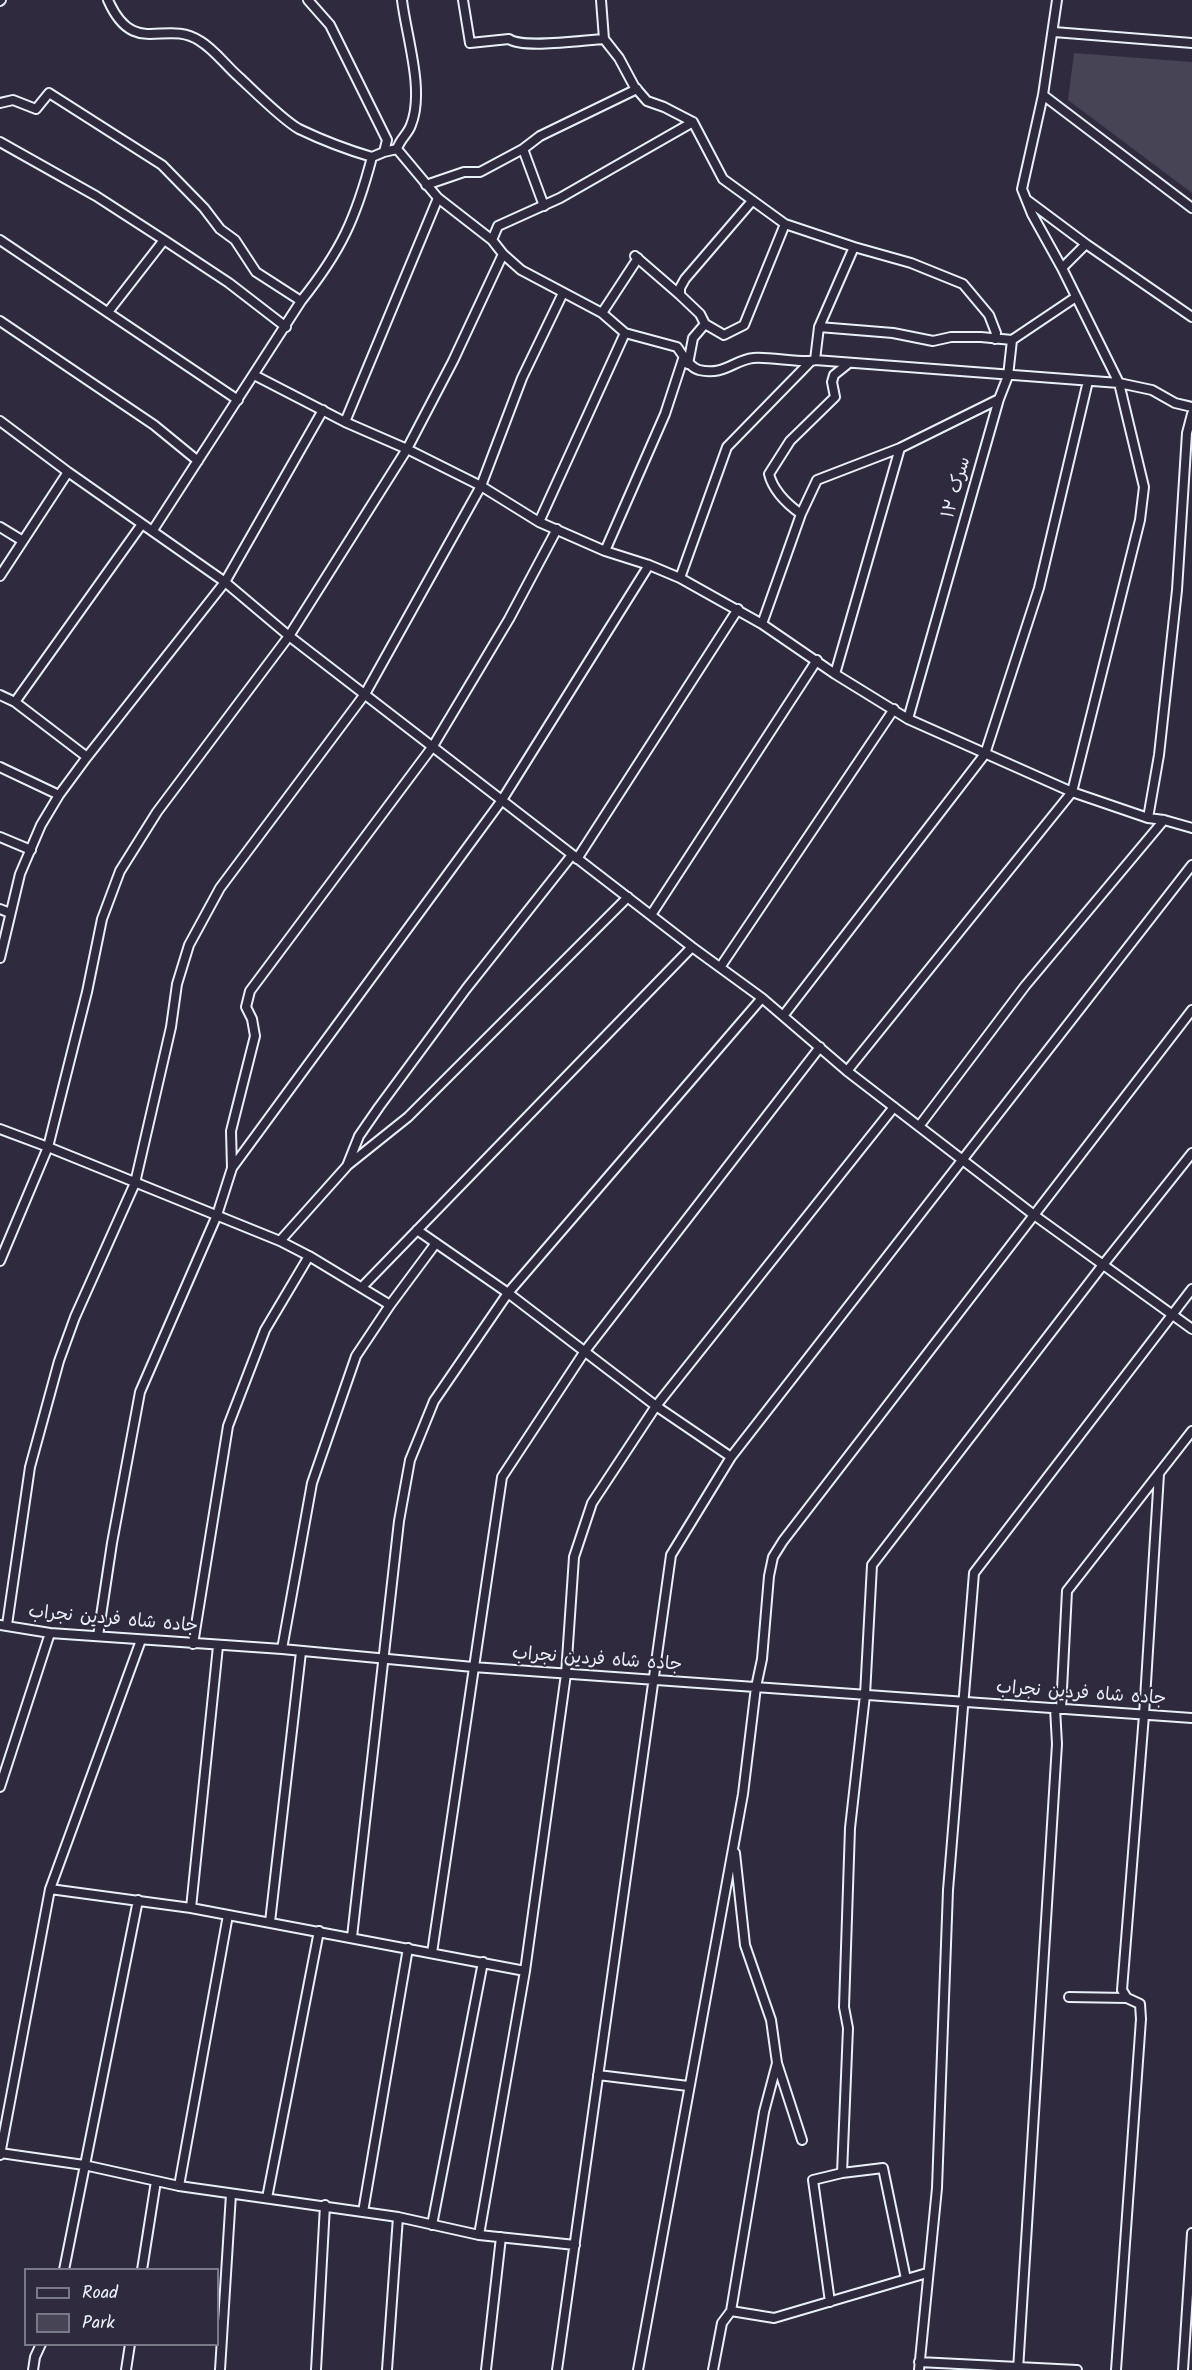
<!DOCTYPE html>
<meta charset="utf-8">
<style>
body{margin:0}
#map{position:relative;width:1192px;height:2370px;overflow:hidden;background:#2f2a3d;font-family:Kalam,sans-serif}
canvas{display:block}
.legend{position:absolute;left:24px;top:2268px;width:195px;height:78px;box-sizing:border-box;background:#2f2a3d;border:2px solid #797a88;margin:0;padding:8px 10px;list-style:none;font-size:18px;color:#e8f1f8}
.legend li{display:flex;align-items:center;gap:12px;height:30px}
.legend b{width:30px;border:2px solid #797a88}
</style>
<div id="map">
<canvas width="1192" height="2370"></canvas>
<ul class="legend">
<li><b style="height:8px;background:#2f2a3d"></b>Road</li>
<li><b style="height:16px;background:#464455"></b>Park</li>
</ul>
</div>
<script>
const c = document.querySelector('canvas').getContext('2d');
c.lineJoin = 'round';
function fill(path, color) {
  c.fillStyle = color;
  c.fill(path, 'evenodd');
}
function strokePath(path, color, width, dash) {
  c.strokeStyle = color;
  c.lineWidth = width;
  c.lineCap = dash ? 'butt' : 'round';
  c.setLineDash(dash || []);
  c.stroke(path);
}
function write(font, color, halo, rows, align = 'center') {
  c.font = font + ' Kalam,"Playpen Sans Arabic",sans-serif';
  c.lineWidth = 4.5;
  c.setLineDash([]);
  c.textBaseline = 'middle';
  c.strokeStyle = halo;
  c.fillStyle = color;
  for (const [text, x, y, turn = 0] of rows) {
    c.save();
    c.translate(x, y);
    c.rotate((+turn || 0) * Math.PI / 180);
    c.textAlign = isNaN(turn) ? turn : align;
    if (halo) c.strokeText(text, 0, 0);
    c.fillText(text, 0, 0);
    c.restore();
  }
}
const green = new Path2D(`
 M1074,53l118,9v131l-124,-93z`);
const street = new Path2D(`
 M108,0c26,59 57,18 92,41 15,9 26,25 40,37 15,14 43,42 59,51 23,11 49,21 73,28
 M308,0l22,25 57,115 -3,12 13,-3 41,49 54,42 11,14 18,16 81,43 23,20 52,14c6,8 12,20 22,23 25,6 35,-10 54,-12 15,-2 53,6 62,2l304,23 33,7 23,13 17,4
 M463,0l7,43 39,-4c14,10 75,1 95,0
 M601,0l3,39 15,19 15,28 13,15 17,6 29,15 30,57 62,45
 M0,1l1,-1
 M1054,32l138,11
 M1043,95l149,113
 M0,103l13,-3 23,9 13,-16 113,72 42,43 16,21 15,11 21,32 45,29
 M0,142l96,54 68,44 -56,72
 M397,149c3,-10 11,-15 14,-24 14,-34 -5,-90 -9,-125
 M523,149l21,57
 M426,185l38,-13h16l43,-23 17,-13 97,-47
 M1027,200l59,44
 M0,240l238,160
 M164,240l65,43 57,44
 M492,240l6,-14 62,-28 133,-76
 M635,256l45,39
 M1062,268l24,-24 106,73
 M602,313l36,-55
 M0,321l154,104 44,36
 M705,324l-5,-10 -20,-19v-7l5,-9 67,-78
 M819,327l35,-80 57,16 52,21 26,31 7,18 -1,6
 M815,360l4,-33 74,6 40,8 18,-4h30l31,3
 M688,364l5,-26 12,-14 19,11 20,-10 41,-101 69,23
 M254,375l91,47 62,27 74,37 58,36 66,29 44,14 31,13 82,46 73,50 73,45 164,73 76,26 16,2 28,8
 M0,421l68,51 157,110 64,54 403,311 70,51 85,73 187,144 158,114
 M345,422l93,-224
 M801,514c-14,-10 -28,-24 -32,-40l21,-33 45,-44 -3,-15 2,-7 15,-12
 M539,522l86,-189
 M0,527l23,14
 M153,530l148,-229c40,-50 55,-83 71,-144l12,-5
 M605,551l60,-137 19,-58
 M0,576l68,-104
 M680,578l47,-131 83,-85
 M762,624l39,-110 16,-34 83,-32 99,-49
 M835,674l65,-226
 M0,695l15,7 72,55
 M15,702l127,-178
 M908,719l91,-320 9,-23 4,-36 64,-43
 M0,767l59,28
 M1148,818l11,-63 18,-165 10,-157 5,-19
 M0,837l31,13
 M577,859l161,-250
 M0,909l10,4
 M651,915l166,-255
 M0,958l20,-84 21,-49 18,-30 28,-38 138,-175 98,-172
 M721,966l173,-257
 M783,1016l202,-262 54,-166 49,-207
 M847,1071l225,-279 68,-272 4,-33 -25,-104 -57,-115 -30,-54 -10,-25 21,-94 14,-95
 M920,1125l105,-139 139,-166
 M0,1129l48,18 232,94 29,15 81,49 -34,51 -44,127 -30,166
 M348,1165l60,-48 220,-220
 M232,1168l-1,-37 24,-95 -3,-17 -6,-12 4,-16 183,-245 76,-127 48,-90
 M417,1230l91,63 148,113 75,51
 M280,1241l67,-75 12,-30 20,-29 87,-118 106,-134
 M0,1261l48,-114 39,-155 15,-73 18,-48 37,-59 132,-176 118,-187 46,-88 50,-107
 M362,1287l330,-340
 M390,1305l46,-62
 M0,1625l50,8 232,16 191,18 719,51
 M7,1625l23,-158 29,-106 16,-44 60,-134 36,-156 6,-43 12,-39 31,-57 145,-194 116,-208 41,-108 41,-85
 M98,1636l14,-93 28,-151 77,-177 15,-47 270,-368 147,-235
 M193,1644l35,-218 37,-96 44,-74
 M1061,1709l6,-118 125,-160
 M0,1787l50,-154
 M735,1853l10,92 26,75 6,43 25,77
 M50,1889l141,19 334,63
 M191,1908l27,-262
 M270,1922l31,-270
 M352,1937l47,-416 11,-61 24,-59 74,-108 254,-295
 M432,1953l70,-476 83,-126 235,-304
 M1069,1997l58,1
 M598,2075l90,11
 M0,2153l84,12 95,21 219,31 81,18 96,10
 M0,2155l50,-266 91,-249
 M842,2173l6,-145 -4,-21 6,-179 15,-133 7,-130 230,-299 90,-113
 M179,2186l49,-271
 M267,2198l52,-267
 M363,2212l45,-264
 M432,2225l51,-263
 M479,2235l46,-264 41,-297 8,-117 18,-54 64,-97 238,-299
 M64,2270l74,-370
 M142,2270l14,-89
 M830,2302l-17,-122 29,-7 41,-5 23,111
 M731,2311l43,7 153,-45
 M919,2362l158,8
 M33,2370l2,-13 6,-13
 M126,2370l4,-26
 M220,2370l11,-176
 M316,2370l9,-165
 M387,2370l11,-153
 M486,2370l15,-133
 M557,2370l114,-815 60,-98 461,-592
 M638,2370l105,-576 13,-107 6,-28 7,-83 4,-19 10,-16 409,-531
 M713,2370l9,-47 9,-12 33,-199 13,-49
 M919,2370l18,-182 11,-298 26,-317 218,-284
 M1018,2370l39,-626 -2,-36
 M1116,2370l25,-351 -1,-15 -13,-6 -5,-8 22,-275 15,-241
 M1183,2370l9,-137`);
const streetNames = [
 ["سرک ۱۲",958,488,-74],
 ["جاده شاه فردین نجراب",113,1621,5],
 ["جاده شاه فردین نجراب",597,1661,4],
 ["جاده شاه فردین نجراب",1081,1695,4]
];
fill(green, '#464455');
strokePath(street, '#e8f1f8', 12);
strokePath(street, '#2f2a3d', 8);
write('18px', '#e8f1f8', '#2f2a3d', streetNames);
</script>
